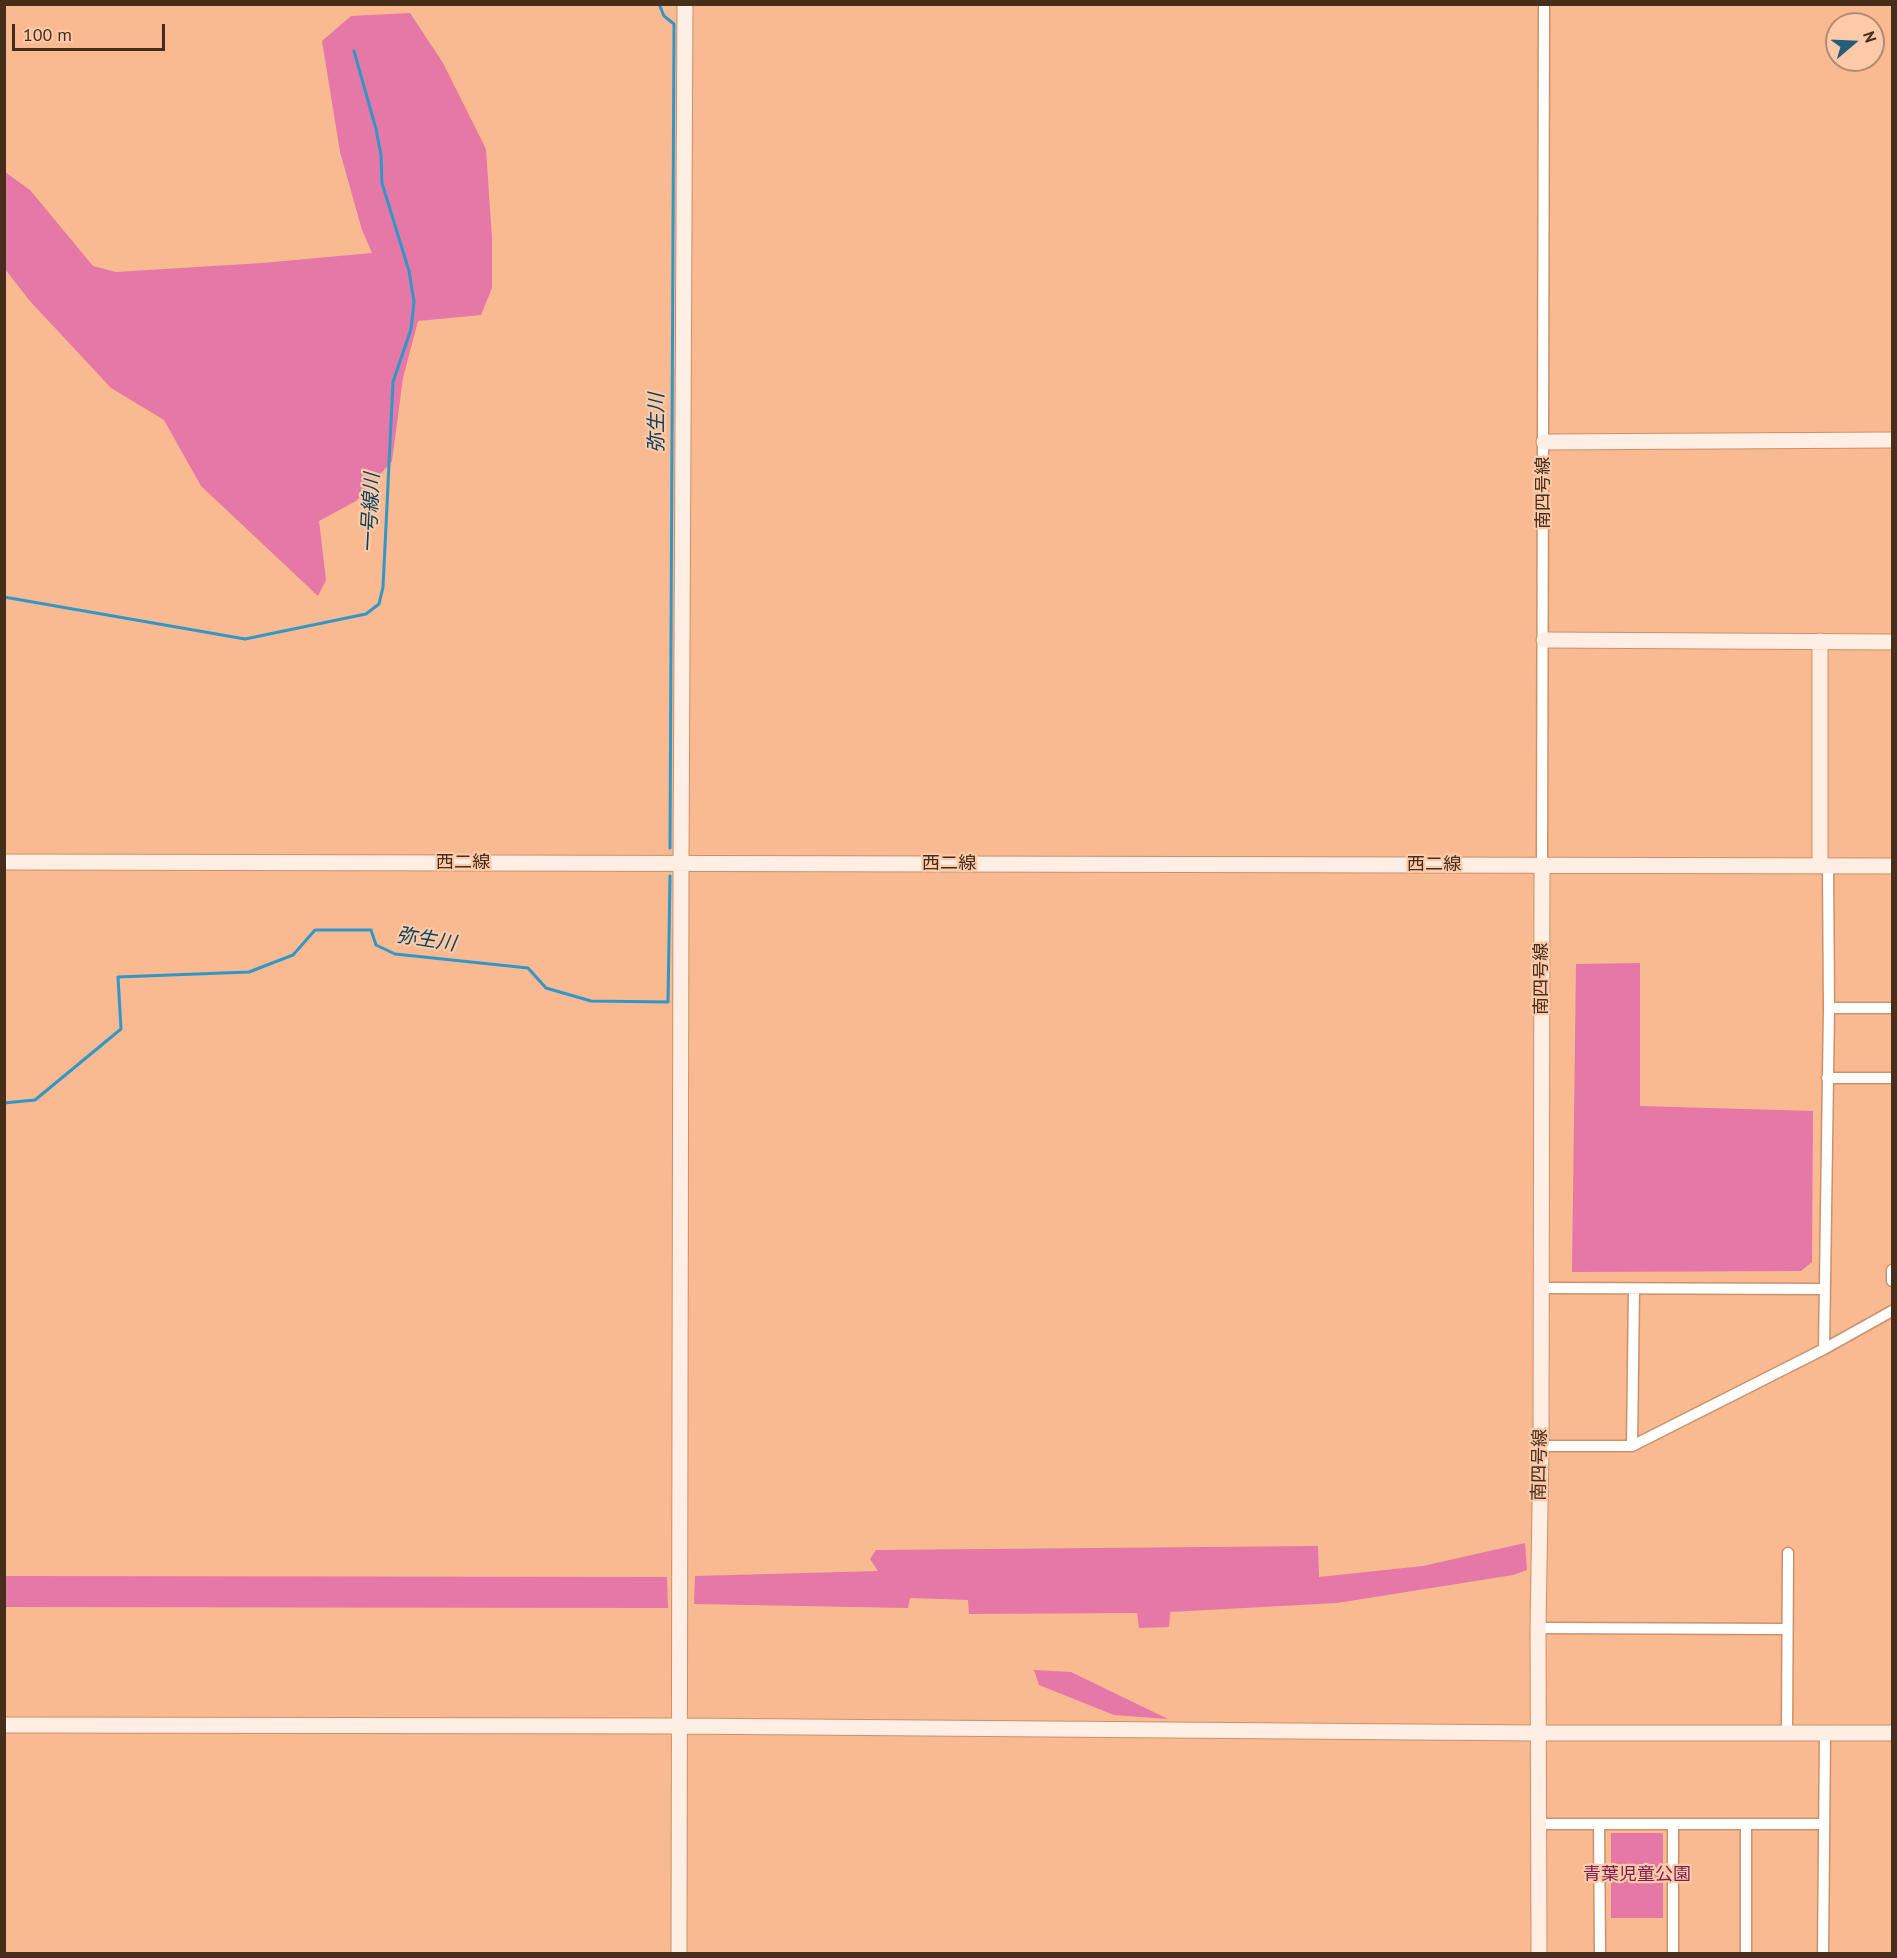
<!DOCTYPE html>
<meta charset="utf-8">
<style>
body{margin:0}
#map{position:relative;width:1897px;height:1958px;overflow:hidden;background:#f9b991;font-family:"PT Sans",sans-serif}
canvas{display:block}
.frame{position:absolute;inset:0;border:6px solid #462d1c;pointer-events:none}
.north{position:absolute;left:1825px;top:12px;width:60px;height:60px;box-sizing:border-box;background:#fdcaa9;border:2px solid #b48b71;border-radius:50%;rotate:71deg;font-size:16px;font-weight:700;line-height:24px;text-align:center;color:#462d1c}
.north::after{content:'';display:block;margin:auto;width:21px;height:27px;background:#285e79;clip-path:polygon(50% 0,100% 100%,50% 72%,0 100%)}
.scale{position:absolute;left:12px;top:24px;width:153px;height:27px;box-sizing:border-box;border:3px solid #462d1c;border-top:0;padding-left:8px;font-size:18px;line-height:21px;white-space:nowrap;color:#462d1c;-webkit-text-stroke:4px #fdcaa9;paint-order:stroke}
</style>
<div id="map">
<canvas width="1897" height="1958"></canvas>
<div class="frame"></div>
<div class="north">N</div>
<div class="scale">100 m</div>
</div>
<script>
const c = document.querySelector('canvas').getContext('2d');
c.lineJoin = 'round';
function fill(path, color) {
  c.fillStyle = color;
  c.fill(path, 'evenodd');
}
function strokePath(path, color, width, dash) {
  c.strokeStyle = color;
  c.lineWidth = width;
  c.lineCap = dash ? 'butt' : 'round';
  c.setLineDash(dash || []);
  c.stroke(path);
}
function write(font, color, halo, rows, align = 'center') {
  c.font = font + ' "PT Sans","Noto Sans JP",sans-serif';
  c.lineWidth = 4.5;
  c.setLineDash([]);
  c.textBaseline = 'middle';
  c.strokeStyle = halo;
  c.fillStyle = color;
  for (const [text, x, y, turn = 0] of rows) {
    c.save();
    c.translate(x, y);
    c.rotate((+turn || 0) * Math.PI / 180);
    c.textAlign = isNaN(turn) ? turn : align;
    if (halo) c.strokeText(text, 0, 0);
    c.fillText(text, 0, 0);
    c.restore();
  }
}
const green = new Path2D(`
 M410,13l33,50 43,86 6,90v49l-11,27 -63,6 -15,57 -11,83 -36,40 -37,20 7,59 -8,16 -117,-110 -37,-66 -53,-32 -82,-88 -24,-31v-97l25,18 63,76 23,6 146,-9 110,-10 -10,-23 -22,-78 -18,-111 29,-25z
 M1640,963v143l173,5 -1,151 -11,9 -229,1 4,-308z
 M1525,1543l2,27 -14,5 -176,28 -167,9 -1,15 -30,1 -2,-15 -168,1 -1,-14 -58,-2 -2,10 -214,-4 1,-28 183,-5 -8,-12 6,-9 442,-4 1,31 104,-11z
 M5,1576l662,1 1,31 -663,-1z
 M1034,1670l37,2 97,47 -54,-4 -75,-30z
 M1611,1833h52v85h-52z`);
const stream = new Path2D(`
 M659,4l5,12 10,8 -4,824
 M4,597l241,42 121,-25 13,-10 4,-17 10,-205 18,-53 3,-27 -5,-31 -27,-88 -1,-28 -5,-26 -22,-78
 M4,1103l31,-3 86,-71 -3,-52 131,-5 44,-17 22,-25h56l5,15 19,9 133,14 18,20 45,13 77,1 2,-126`);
const street = new Path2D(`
 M1542,865l2,-861
 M1829,1008h63
 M1827,1078h65
 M1892,1270v11
 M1542,1288l282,1
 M1824,1349l5,-341 -1,-142
 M1541,1446h91l192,-97 68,-38
 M1632,1446l2,-157
 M1538,1628l248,1
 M1787,1732l1,-179
 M1539,1824h285
 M1599,1824l1,130
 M1746,1824v130
 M1673,1825v129
 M1823,1954l2,-221`);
const secondary = new Path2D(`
 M1544,442l348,-2
 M1544,640l348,2
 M4,862l1888,4
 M1820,866v-225
 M4,1725l675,1 859,7h354
 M679,1954l2,-1091 4,-859
 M1539,1954l-1,-326 3,-182 1,-581`);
const streetNames = [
 ["南四号線",1544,493,-90],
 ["西二線",463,863],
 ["西二線",949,864],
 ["西二線",1434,865],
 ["南四号線",1542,979,-90],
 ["南四号線",1540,1465,-89]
];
const parkNames = [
 ["青葉児童公園",1637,1875]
];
const waterNames = [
 ["弥生川",657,423,-90],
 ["一号線川",371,513,-87],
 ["弥生川",426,940,9]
];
fill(green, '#e578a7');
strokePath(stream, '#3297c7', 3);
strokePath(street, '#cd9169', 13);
strokePath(secondary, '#cd9169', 17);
strokePath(street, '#fff', 10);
strokePath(secondary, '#feeee4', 15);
write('18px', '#462d1c', '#fdcaa9', streetNames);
write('18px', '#7e1d4f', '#fdcaa9', parkNames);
write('italic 20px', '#0b435d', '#fdcaa9', waterNames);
</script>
